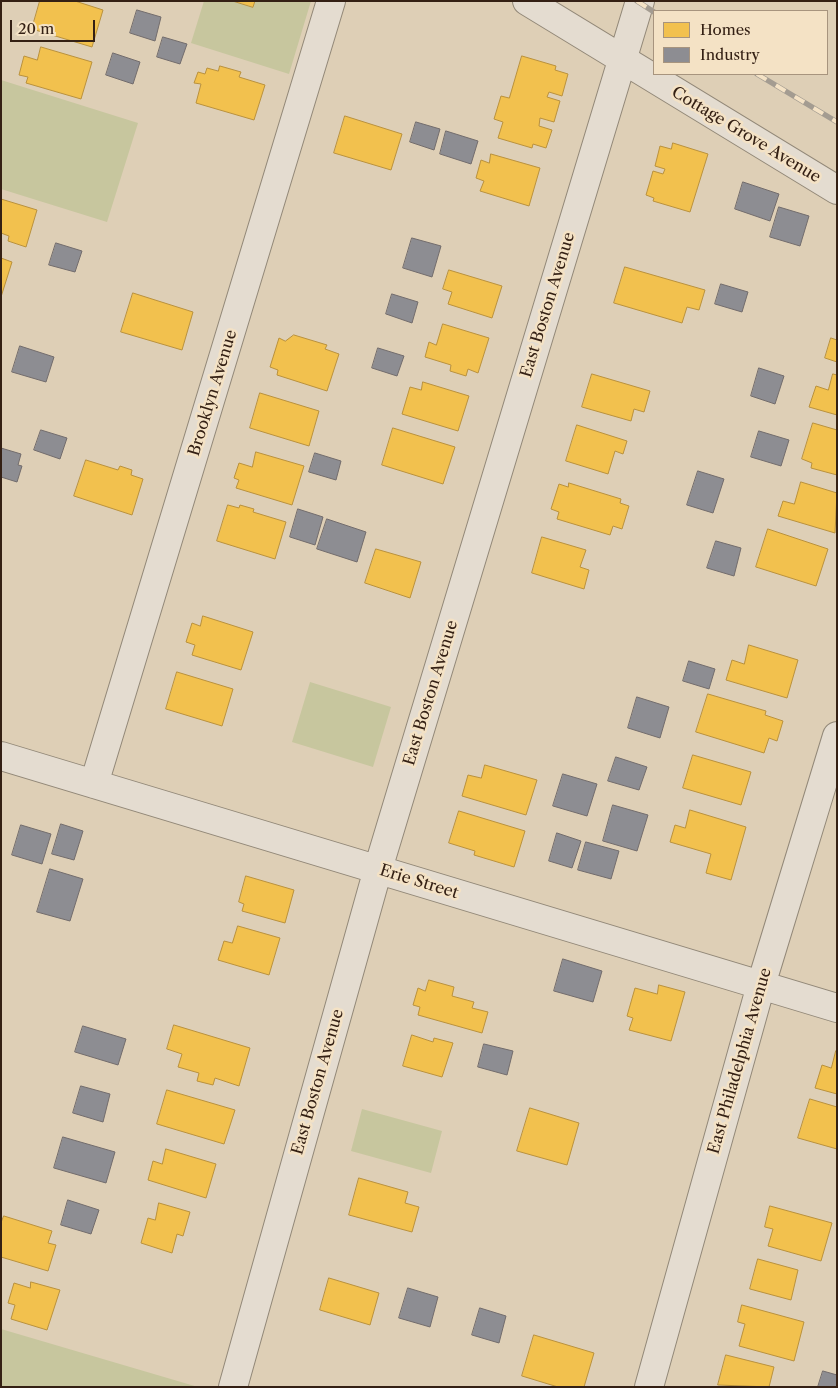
<!DOCTYPE html>
<style>
body{margin:0}
#map{position:relative;width:838px;height:1388px;overflow:hidden;background:#decfb6;font-family:"Libre Caslon Text",serif}
canvas{display:block}
.frame{position:absolute;inset:0;border:2px solid #342014;pointer-events:none}
.legend{position:absolute;left:653px;top:10px;width:175px;height:65px;box-sizing:border-box;background:#f4e2c5;border:1px solid #a7947e;margin:0;padding:6px 9px;list-style:none;font-size:15px;color:#342014}
.legend li{display:flex;align-items:center;gap:10px;height:25px}
.legend b{width:25px;border:1px solid #a7947e}
.scale{position:absolute;left:10px;top:20px;width:85px;height:22px;box-sizing:border-box;border:2px solid #342014;border-top:0;padding-left:6px;font-size:15px;line-height:18px;white-space:nowrap;color:#342014;-webkit-text-stroke:4px #f4e2c5;paint-order:stroke}
</style>
<div id="map">
<canvas width="838" height="1388"></canvas>
<div class="frame"></div>
<ul class="legend">
<li><b style="height:14px;background:#f2c14e"></b>Homes</li>
<li><b style="height:14px;background:#8d8d92"></b>Industry</li>
</ul>
<div class="scale">20 m</div>
</div>
<script>
const c = document.querySelector('canvas').getContext('2d');
c.lineJoin = 'round';
function fill(path, color) {
  c.fillStyle = color;
  c.fill(path, 'evenodd');
}
function strokePath(path, color, width, dash) {
  c.strokeStyle = color;
  c.lineWidth = width;
  c.lineCap = dash ? 'butt' : 'round';
  c.setLineDash(dash || []);
  c.stroke(path);
}
function write(font, color, halo, rows, align = 'center') {
  c.font = font + ' "Libre Caslon Text",serif';
  c.lineWidth = 5;
  c.setLineDash([]);
  c.textBaseline = 'middle';
  c.strokeStyle = halo;
  c.fillStyle = color;
  for (const [text, x, y, turn = 0] of rows) {
    c.save();
    c.translate(x, y);
    c.rotate((+turn || 0) * Math.PI / 180);
    c.textAlign = isNaN(turn) ? turn : align;
    if (halo) c.strokeText(text, 0, 0);
    c.fillText(text, 0, 0);
    c.restore();
  }
}
const green = new Path2D(`
 M204,1h29l20,6 2,-6h56l-22,73 -98,-31z
 M1,80l137,43 -31,99 -106,-33z
 M310,682l81,25 -18,60 -81,-25z
 M362,1109l80,22 -11,42 -80,-22z
 M1,1329l197,58h-197z`);
const homes = new Path2D(`
 M40,1h35l28,9 -11,37 -60,-18z
 M233,1h22l-2,6z
 M41,47l51,15 -11,37 -55,-16 2,-6 -9,-2 5,-19 13,4z
 M522,56l34,10 -1,4 13,4 -6,22 -13,-4 -2,5 13,4 -6,21 -14,-4 -1,8 13,4 -6,18 -13,-4 -1,4 -34,-10 5,-16 -9,-3 7,-23 8,2z
 M220,66l21,6 -2,5 26,8 -11,35 -58,-17 5,-19 -7,-1 4,-11 7,2 2,-6 11,3z
 M345,116l57,18 -11,36 -57,-17z
 M673,143l35,11 -18,58 -37,-11 1,-3 -8,-3 7,-24 10,3 2,-5 -10,-3 5,-20 11,3z
 M491,154l49,14 -11,38 -49,-15 4,-10 -8,-3 5,-18 8,3z
 M1,199l36,11 -11,37 -18,-6 1,-5 -8,-3z
 M1,258l11,4 -11,35z
 M625,267l80,23 -6,20 -12,-3 -5,16 -68,-20z
 M449,270l53,16 -10,32 -44,-14 4,-12 -9,-3z
 M133,293l60,19 -11,38 -61,-18z
 M443,324l46,14 -11,35 -10,-4 -2,7 -16,-5 1,-6 -26,-8 4,-15 7,3z
 M294,335l33,10 -2,4 14,5 -12,37 -50,-16 1,-5 -8,-3 9,-29 6,3z
 M831,338l6,2v22l-12,-4z
 M592,374l58,17 -6,21 -10,-3 -3,12 -49,-14z
 M833,374l4,1v40l-28,-8 7,-21 12,4z
 M423,382l46,14 -11,35 -56,-17 8,-27 11,3z
 M260,393l59,18 -10,35 -59,-18z
 M813,423l24,7v45l-26,-7 1,-5 -10,-4z
 M577,425l50,16 -4,13 -8,-3 -7,23 -42,-13z
 M393,428l62,19 -12,37 -61,-19z
 M256,452l48,14 -12,39 -56,-17 3,-8 -5,-2 5,-15 13,4z
 M86,460l32,10 2,-4 12,4 -1,5 12,4 -11,36 -58,-19z
 M801,482l36,11 -2,40 -57,-17 5,-15 11,3z
 M569,483l52,16 -1,4 9,3 -7,23 -9,-3 -3,9 -53,-16 2,-7 -8,-3 8,-25 9,3z
 M228,505l11,3 1,-3 14,4 -1,3 33,10 -11,37 -58,-18z
 M768,529l60,20 -12,37 -60,-19z
 M542,537l44,13 -6,17 9,3 -5,19 -52,-16z
 M376,549l45,13 -11,36 -45,-15z
 M203,616l50,16 -12,38 -49,-15 3,-10 -9,-3 6,-19 8,3z
 M749,645l49,15 -11,38 -61,-18 6,-20 12,4z
 M177,672l56,17 -11,37 -56,-17z
 M708,694l58,17 -1,4 18,6 -6,20 -8,-3 -5,15 -68,-21z
 M693,755l58,17 -10,33 -58,-17z
 M485,765l52,15 -11,35 -64,-19 6,-21 13,3z
 M690,810l56,17 -15,53 -25,-7 5,-19 -41,-12 5,-17 10,3z
 M459,811l66,20 -11,36 -40,-12 1,-4 -26,-8z
 M246,876l48,14 -9,33 -43,-12 2,-7 -5,-2z
 M238,926l42,12 -11,37 -51,-15 6,-19 8,2z
 M429,980l25,7 -2,9 22,6 -2,6 16,4 -6,21 -64,-18 2,-8 -7,-2 5,-17 7,3z
 M659,985l26,7 -14,49 -42,-11 4,-12 -6,-2 8,-28 22,6z
 M174,1025l76,23 -11,38 -24,-8 -2,7 -16,-4 2,-8 -21,-6 4,-13 -15,-5z
 M412,1035l21,7 1,-4 19,5 -11,34 -39,-11z
 M836,1051l1,1v42l-22,-6 7,-23 9,3z
 M167,1090l68,20 -11,34 -67,-20z
 M810,1099l27,8v42l-39,-11z
 M530,1108l49,15 -12,42 -50,-14z
 M166,1149l50,15 -10,34 -58,-18 5,-19 9,3z
 M359,1178l49,14 -3,11 14,4 -7,25 -63,-17z
 M159,1203l31,9 -7,24 -6,-2 -5,19 -31,-10 7,-25 7,2z
 M770,1206l62,17 -11,38 -53,-15 5,-17 -8,-2z
 M4,1216l48,15 -4,12 8,2 -8,26 -47,-14v-34z
 M758,1259l40,11 -7,30 -41,-11z
 M329,1278l50,15 -9,32 -50,-15z
 M31,1282l29,8 -13,40 -36,-11 4,-14 -7,-2 6,-20 16,5z
 M742,1305l62,17 -10,39 -55,-15 6,-22 -7,-2z
 M534,1335l60,18 -10,34h-26l-36,-11z
 M726,1355l48,12 -5,20 -51,-2z`);
const industry = new Path2D(`
 M137,10l24,7 -6,24 -25,-8z
 M163,37l24,7 -7,20 -23,-7z
 M113,53l27,9 -7,22 -27,-9z
 M416,122l24,7 -6,21 -24,-8z
 M446,131l32,10 -7,23 -31,-10z
 M743,182l36,12 -9,27 -35,-12z
 M779,207l30,9 -9,30 -30,-9z
 M412,238l29,8 -9,31 -29,-9z
 M56,243l26,8 -7,21 -26,-7z
 M721,284l27,8 -6,20 -27,-8z
 M392,294l26,8 -6,21 -26,-9z
 M20,346l34,11 -8,25 -34,-10z
 M378,348l26,8 -7,20 -25,-8z
 M759,368l25,8 -9,28 -24,-8z
 M41,430l26,8 -7,21 -26,-9z
 M759,431l30,9 -8,26 -30,-9z
 M1,448l20,6 -3,11 4,1 -5,16 -16,-5z
 M315,453l26,8 -5,19 -27,-8z
 M698,471l26,8 -11,34 -26,-8z
 M298,509l25,8 -8,28 -25,-8z
 M327,519l39,13 -9,30 -40,-13z
 M716,541l25,7 -7,28 -27,-8z
 M689,661l26,8 -6,20 -26,-8z
 M637,697l32,10 -9,31 -32,-10z
 M616,757l31,10 -8,23 -31,-9z
 M563,774l34,10 -10,32 -34,-10z
 M613,805l35,10 -11,36 -34,-10z
 M61,824l22,7 -9,29 -22,-6z
 M21,825l30,9 -9,30 -30,-9z
 M557,833l24,8 -9,27 -23,-7z
 M586,842l33,9 -8,28 -33,-9z
 M50,869l33,10 -13,42 -33,-9z
 M563,959l39,12 -9,31 -39,-11z
 M83,1026l43,13 -8,26 -43,-13z
 M484,1044l29,7 -6,24 -29,-8z
 M81,1086l29,8 -7,28 -30,-9z
 M63,1137l52,15 -9,31 -52,-15z
 M68,1200l31,10 -8,24 -30,-9z
 M408,1288l30,9 -8,30 -31,-9z
 M480,1308l26,8 -7,27 -27,-8z
 M823,1371l14,4v12h-19z`);
const minor = new Path2D(`
 M527,1l310,189
 M1,756l836,252
 M94,784l237,-783
 M233,1387l145,-518 262,-868
 M649,1387l112,-402 76,-249`);
const rail = new Path2D(`
 M637,1l17,11
 M757,74l80,48`);
const streetNames = [
 ["Cottage Grove Avenue",746,135,31],
 ["East Boston Avenue",548,305,-73],
 ["Brooklyn Avenue",213,393,-73],
 ["East Boston Avenue",431,693,-73],
 ["Erie Street",419,882,17],
 ["East Philadelphia Avenue",740,1061,-74],
 ["East Boston Avenue",318,1082,-74]
];
fill(green, '#c7c69e');
fill(homes, '#f2c14e');
strokePath(homes, '#b9913d', 1);
fill(industry, '#8d8d92');
strokePath(industry, '#726c6c', 1);
strokePath(minor, '#928878', 30);
strokePath(minor, '#e4dcd0', 28);
strokePath(rail, '#a49c91', 5.5);
strokePath(rail, '#f4e2c5', 4, [11]);
write('16px', '#342014', '#f4e2c5', streetNames);
</script>
